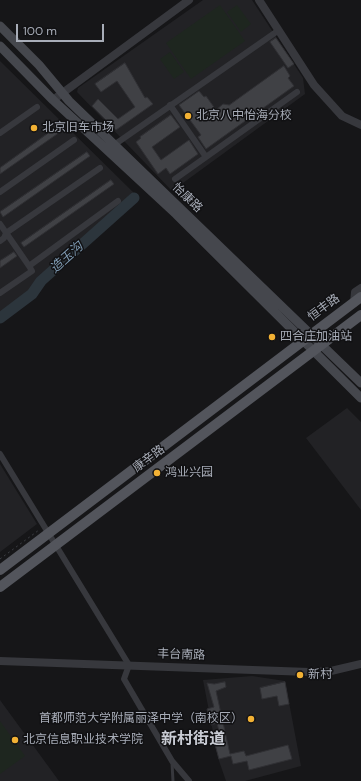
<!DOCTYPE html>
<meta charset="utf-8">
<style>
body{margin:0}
#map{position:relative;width:361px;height:781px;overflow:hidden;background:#161618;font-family:"DM Sans",sans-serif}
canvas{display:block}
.scale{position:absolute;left:16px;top:24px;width:88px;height:18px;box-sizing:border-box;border:2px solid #a8adb8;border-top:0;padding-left:5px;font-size:12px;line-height:14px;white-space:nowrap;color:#a8adb8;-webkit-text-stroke:3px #111113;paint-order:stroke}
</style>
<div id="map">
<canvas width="361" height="781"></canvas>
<div class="scale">100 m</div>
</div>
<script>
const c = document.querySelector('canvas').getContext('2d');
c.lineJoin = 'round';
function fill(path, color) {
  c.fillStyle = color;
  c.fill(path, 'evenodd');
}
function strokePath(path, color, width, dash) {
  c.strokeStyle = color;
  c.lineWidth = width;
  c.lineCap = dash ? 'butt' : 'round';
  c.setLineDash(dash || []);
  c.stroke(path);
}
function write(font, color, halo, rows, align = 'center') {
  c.font = font + ' "DM Sans","Noto Sans SC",sans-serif';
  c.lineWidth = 3;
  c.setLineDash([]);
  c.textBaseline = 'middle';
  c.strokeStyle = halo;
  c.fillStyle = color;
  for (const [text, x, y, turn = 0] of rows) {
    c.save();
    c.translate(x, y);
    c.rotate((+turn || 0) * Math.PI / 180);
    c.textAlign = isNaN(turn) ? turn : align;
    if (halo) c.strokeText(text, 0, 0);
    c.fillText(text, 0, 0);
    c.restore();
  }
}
const built = new Path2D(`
 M203,0h49l51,78 2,16 -133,97 -95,-99 1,-4z
 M0,61l135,133 -97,84 -7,12 -31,25z
 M347,408l14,14v88l-55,-72z
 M0,464l37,60 -37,28z
 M252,676l33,5 16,85 -56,15h-19l-8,-23 -15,-78z
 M0,700l59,81h-59z`);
const green = new Path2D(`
 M220,5l25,36 -54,38 -25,-36z
 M237,5l14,19 -10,8 -14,-20z
 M170,52l14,20 -10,7 -14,-20z
 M0,721l25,35 -25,18z`);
const river = new Path2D(`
 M0,318l32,-24 9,-13 93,-83`);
const building = new Path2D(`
 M276,38l18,26 -6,4 -18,-26z
 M125,63l20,35 2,-1 6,7 -37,26 -24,-24 6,-7 20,20 17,-12 -18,-26 -16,11 -6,-8z
 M284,66l6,10 -2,2 6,8 -88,63 -8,-12 3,-2 -22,-30 20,-14 5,6 2,-1 10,14 7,-6 6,1z
 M171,115l9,12 -28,20 9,13 28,-20 9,14 -28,20 -4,-6 -8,6 -22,-32 5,-4 -1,-1z
 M57,127l3,5 -60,42v-6z
 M87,152l3,4 -87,61 -3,-5z
 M111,180l3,4 -90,63 -3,-4z
 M14,252l3,4 -17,12v-7z
 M225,682l1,5 -10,4 14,63 14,-3 2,5 42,-11 4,14 -43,11 -2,-9 -14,3 -2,-8 -12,3 -5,-18 7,-2 -4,-16 -6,2 -4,-16 7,-2 -7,-24 7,1z
 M285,682l4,22 -10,2 -2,-10 -15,3 -2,-11z`);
const path = new Path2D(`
 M0,559l39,-29`);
const service = new Path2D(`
 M172,763l1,18`);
const minor = new Path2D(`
 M170,105l36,52 91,-65
 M0,133l37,-26
 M114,145l165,-115
 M175,179l31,-22
 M0,192l74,-52
 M0,224l29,42 89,-65
 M0,241l4,-3 2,-5 94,-65
 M0,293l32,-22 -3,-5
 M0,454l129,211 -5,14 48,82 17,20`);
const tertiary = new Path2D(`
 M259,0l55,85 28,31 19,9
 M53,100l136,-100
 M354,303l1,-11 6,-4
 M0,661l309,11 22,-1 30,-7`);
const secondary = new Path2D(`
 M0,26l39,39 30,36 292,282
 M0,46l53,54 123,114 185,184`);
const primary = new Path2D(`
 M0,570l361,-273
 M0,587l361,-272`);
const markers = [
 [188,116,4,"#f2b134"],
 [34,128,4,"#f2b134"],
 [272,337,4,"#f2b134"],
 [157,473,4,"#f2b134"],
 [300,675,4,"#f2b134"],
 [251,719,4,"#f2b134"],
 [15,740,4,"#f2b134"]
];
const poiNames = [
 ["北京八中怡海分校",196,116],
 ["北京旧车市场",42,128],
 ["四合庄加油站",280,337],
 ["鸿业兴园",165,473],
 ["新村",308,675],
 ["首都师范大学附属丽泽中学（南校区）",243,719,"right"],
 ["北京信息职业技术学院",23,740]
];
const streetNames = [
 ["怡康路",187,198,44],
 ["恒丰路",324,308,-37],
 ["康辛路",149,459,-37],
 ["丰台南路",181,655,2]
];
const waterNames = [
 ["造玉沟",67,258,-42]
];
const districtNames = [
 ["新村街道",193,740]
];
fill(built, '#222225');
fill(green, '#1e261f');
strokePath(river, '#2c353c', 11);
fill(building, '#404145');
strokePath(building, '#303034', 1);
strokePath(path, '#3d3f44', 1, [2, 3]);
strokePath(service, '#37383d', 3);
strokePath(minor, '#37383d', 6);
strokePath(tertiary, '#37383d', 8);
strokePath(secondary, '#45474d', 9);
strokePath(primary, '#53555c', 10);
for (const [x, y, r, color] of markers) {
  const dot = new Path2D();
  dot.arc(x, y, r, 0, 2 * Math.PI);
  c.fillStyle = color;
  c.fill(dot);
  strokePath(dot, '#111113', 1.5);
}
write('12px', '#a8adb8', '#111113', poiNames, 'left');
write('12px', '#a8adb8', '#111113', streetNames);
write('italic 13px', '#7f9bb3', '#111113', waterNames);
write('bold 16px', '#c9ccd4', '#111113', districtNames);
</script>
